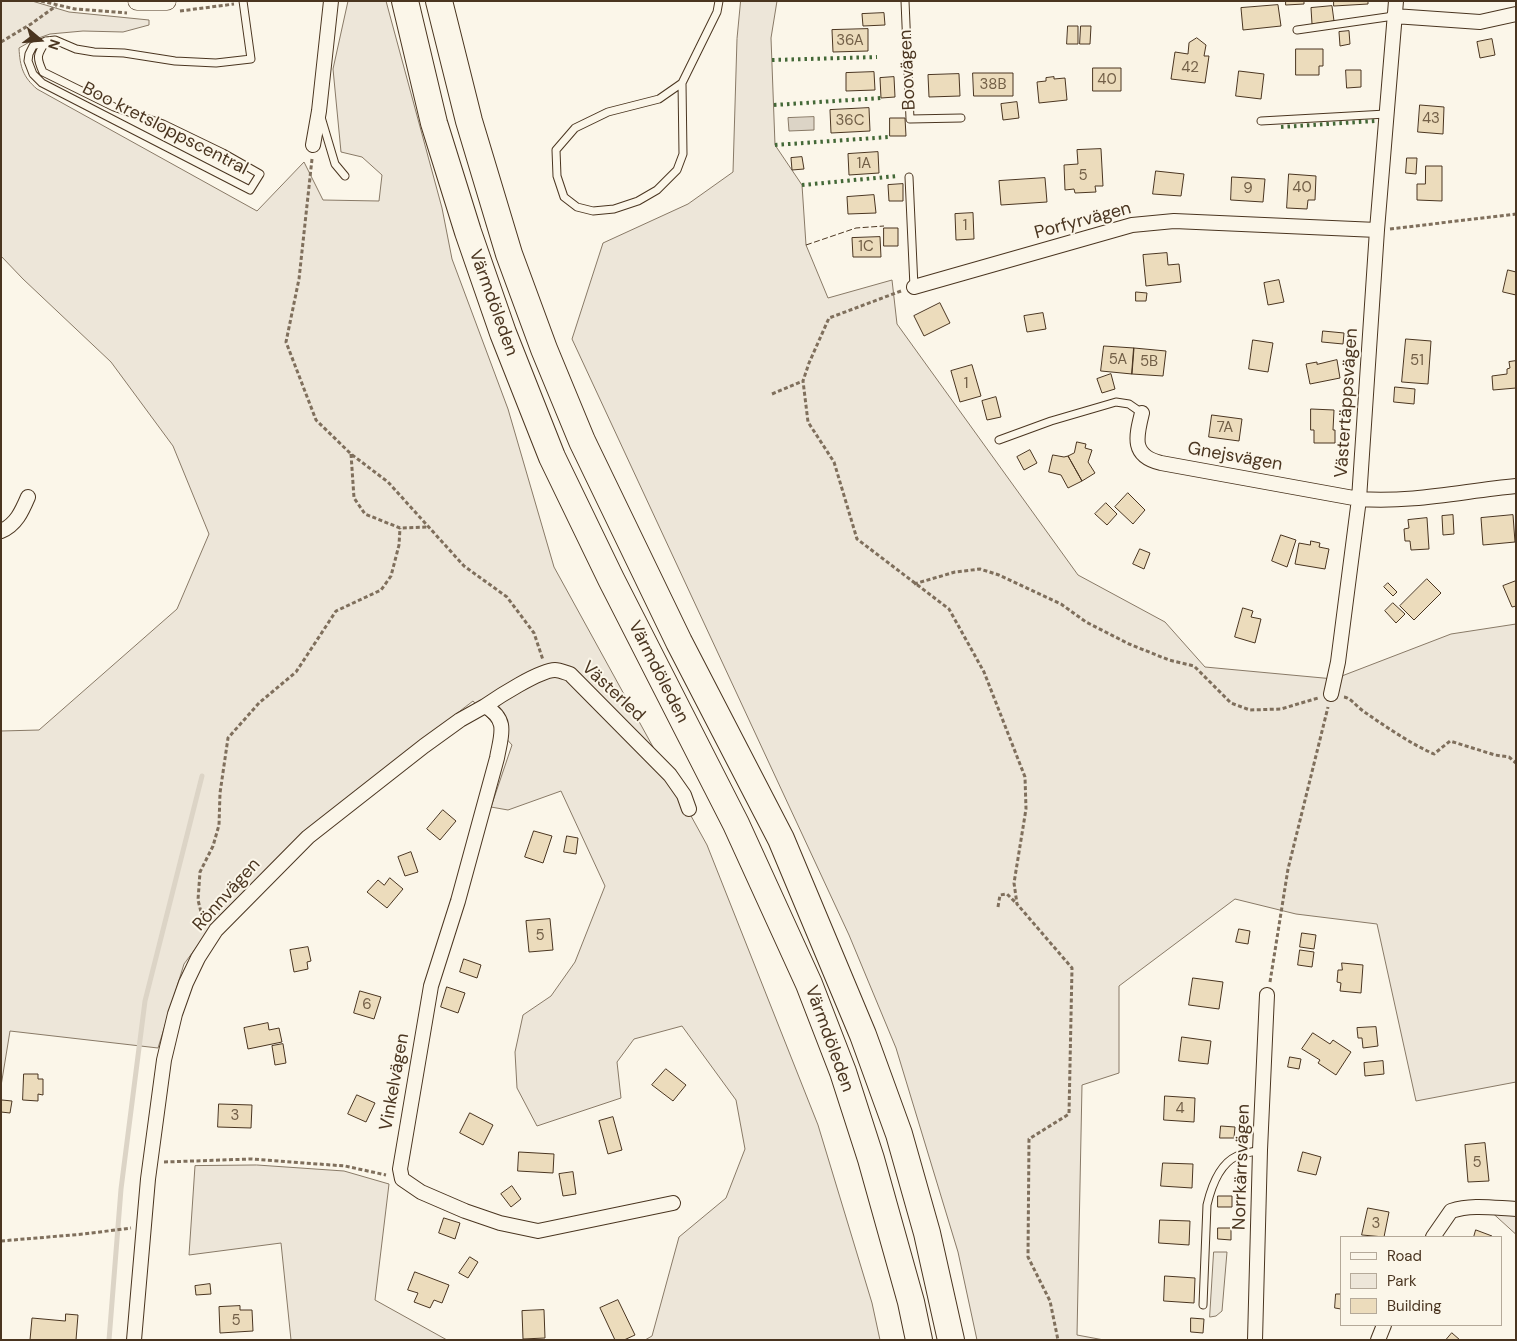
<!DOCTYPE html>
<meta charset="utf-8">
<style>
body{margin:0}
#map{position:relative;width:1517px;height:1341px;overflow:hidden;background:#fbf6e9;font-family:"DM Sans",sans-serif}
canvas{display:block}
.frame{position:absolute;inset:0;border:2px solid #4a3520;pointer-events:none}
.legend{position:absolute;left:1340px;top:1236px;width:162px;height:90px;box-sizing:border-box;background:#fbf6e9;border:1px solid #b4a999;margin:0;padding:6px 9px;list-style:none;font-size:15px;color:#4a3520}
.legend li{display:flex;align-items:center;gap:10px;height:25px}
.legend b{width:25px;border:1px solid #b4a999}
.north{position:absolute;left:15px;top:15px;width:50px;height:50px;-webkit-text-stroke:4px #fbf6e9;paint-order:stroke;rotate:108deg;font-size:14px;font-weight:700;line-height:20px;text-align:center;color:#4a3520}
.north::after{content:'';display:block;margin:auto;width:18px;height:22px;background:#4a3520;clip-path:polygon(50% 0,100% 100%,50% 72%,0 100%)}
</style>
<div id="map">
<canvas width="1517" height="1341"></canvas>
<div class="frame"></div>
<ul class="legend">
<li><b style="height:6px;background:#fbf6e9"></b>Road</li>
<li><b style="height:14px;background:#ede6d9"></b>Park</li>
<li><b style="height:14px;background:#ecdcbc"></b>Building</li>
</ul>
<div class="north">N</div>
</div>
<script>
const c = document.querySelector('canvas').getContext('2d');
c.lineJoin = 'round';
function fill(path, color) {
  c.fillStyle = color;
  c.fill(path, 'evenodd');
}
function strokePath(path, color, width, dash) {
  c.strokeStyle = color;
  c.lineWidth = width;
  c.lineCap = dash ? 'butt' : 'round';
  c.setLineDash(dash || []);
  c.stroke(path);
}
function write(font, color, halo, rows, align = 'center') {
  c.font = font + ' "DM Sans",sans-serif';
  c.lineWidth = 4;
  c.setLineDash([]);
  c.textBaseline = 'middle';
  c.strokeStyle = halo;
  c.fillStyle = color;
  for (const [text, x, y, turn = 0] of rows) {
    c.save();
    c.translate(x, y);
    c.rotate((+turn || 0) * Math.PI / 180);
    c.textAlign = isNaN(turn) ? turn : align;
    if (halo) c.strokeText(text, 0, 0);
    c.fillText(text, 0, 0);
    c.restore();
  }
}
const green = new Path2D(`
 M1,1h31l37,11 80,8v5l-26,7 -40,-1 -33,3 -17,6 -14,8c1,19 4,29 18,41l220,122 47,-49 19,38 56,1 3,-26 -20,-18 -21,-5 -8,-83 15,-68h38l56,207 10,51 56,150 46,158 153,278 111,280 54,178 8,37h-235l7,-4 27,-99 47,-39 19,-49 -9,-49 -54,-74 -48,13 -17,23 4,36 -84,28 -20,-38 -2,-36 8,-37 28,-19 24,-34 30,-76 -44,-95 -53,19 -17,-3 21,-62 -39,-44 -148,114 -104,99 -37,50 -26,84 -148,-17 -9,55v-355l38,-1 138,-121 32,-75 -36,-88 -62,-84 -88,-83 -22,-23z
 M741,1h36l-6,37 4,107 27,40 4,60 22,53 64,-18 5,44 181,251 87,47 40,45 129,12 117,-45 65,-10v458l-100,19 -39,-177 -81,-10 -61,-15 -116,87v87l-37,12 -5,250 27,5h-127l-19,-88 -62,-204 -47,-113 -277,-596 31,-96 85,-39 45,-32 4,-133z
 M257,1165l87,6 45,13 -14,116 72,40h-156l-10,-97 -92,12 6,-89z
 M1494,1214l22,1v19z`);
const parking = new Path2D(`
 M1214,1252h13l-5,59 -6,5 -6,1z`);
const water = new Path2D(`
 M814,117v13l-25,1 -1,-13z`);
const stream = new Path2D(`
 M109,1340l12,-151 24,-188 57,-225`);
const building = new Path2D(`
 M1286,1h18v3l-18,1z
 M1334,1h34v3l-34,2z
 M1278,5l3,21 -38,4 -2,-22z
 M1332,6l2,15 -22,3 -1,-16z
 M884,13l1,12 -22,1 -1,-12z
 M1068,26h10v18h-11z
 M1081,26h10l-1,18h-10z
 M868,29v22l-35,1 -1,-22z
 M1349,31l1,13 -10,2 -1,-14z
 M1197,38l9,7 -2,11h5l-4,27 -34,-4 4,-27 13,2 1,-11z
 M1492,39l3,16 -15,3 -3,-16z
 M1296,49h27v17h-4v9h-23z
 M1093,68h28v23h-28z
 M1346,70h15v17l-14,1z
 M1239,71l25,3 -3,25 -25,-3z
 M874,72l1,18 -29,1v-18z
 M973,73h40v23h-39z
 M959,74l1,22 -31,1 -1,-22z
 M894,77l1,20 -14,1 -1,-20z
 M1054,77v2l11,-1 2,22 -28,3 -2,-21 9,-1v-3z
 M1017,102l2,16 -16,2 -2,-16z
 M1420,105l24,2 -1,27 -25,-2z
 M869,108l1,23 -39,2 -1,-23z
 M890,118h15l1,18h-16z
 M1101,149l2,37h-8l1,6 -21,1 -1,-4 -9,1 -1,-25 14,-1 -1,-14z
 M878,152l1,21 -30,2 -1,-21z
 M802,157l2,12 -12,1 -1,-12z
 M1407,158h10l-1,16 -10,-1z
 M1426,166h16v35l-25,-1v-16h8z
 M1156,171l28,3 -3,22 -28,-2z
 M1289,174l27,2 -1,24h-7l-1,9 -20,-1z
 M1232,177l33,2 -2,23 -32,-2z
 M1045,178l2,24 -46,3 -2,-24z
 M903,184v17h-14l-1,-16z
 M874,195l2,18 -28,1 -1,-17z
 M973,213l1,26 -18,1 -1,-26z
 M884,228h14v18h-14z
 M880,237l1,20h-28l-1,-19z
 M1167,253l1,12 11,-1 2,18 -35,4 -3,-31z
 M1508,270l8,2v23l-13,-3z
 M1279,280l5,22 -16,3 -4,-22z
 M1136,292l11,1 -1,8h-10z
 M940,303l10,20 -26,13 -10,-20z
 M1043,313l3,16 -19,3 -3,-16z
 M1323,331l21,2 -1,11 -21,-2z
 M1406,339l25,2 -3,43 -26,-2z
 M1253,340l20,3 -5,29 -19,-3z
 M1104,346l30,2 -2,26 -31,-3z
 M1134,348l32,3 -3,25 -31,-2z
 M1337,360l3,18 -30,6 -4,-20 11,-2v2z
 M1516,361v27l-23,2 -1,-14 15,-2v-5l3,-1 -1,-6z
 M972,365l9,31 -21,6 -9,-31z
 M1111,374l4,15 -13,4 -5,-14z
 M1395,387l20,2 -1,15 -20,-2z
 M996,397l5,20 -14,3 -5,-19z
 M1311,409l23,1 -1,20h2v13h-21v-13h-3z
 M1212,415l30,4 -3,22 -30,-4z
 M1077,442l9,2 -1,4 7,2 -4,12 7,11 -13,8 -14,-25 6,-3z
 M1030,450l7,13 -13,7 -7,-13z
 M1053,455l11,2 4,-1 14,25 -14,7 -7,-13 -12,-3z
 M1128,493l17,17 -12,14 -18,-17z
 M1106,503l11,11 -10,11 -12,-11z
 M1453,515l1,19 -11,1 -1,-19z
 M1513,515l2,27 -32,3 -2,-27z
 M1427,518l2,31 -18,1 -1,-9h-5l-1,-12 5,-1 -1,-8z
 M1281,535l15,5 -9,27 -15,-6z
 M1311,541l9,2 -1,4 10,2 -4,20 -30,-5 4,-21 11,2z
 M1140,549l10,4 -6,16 -11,-5z
 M1427,579l14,14 -27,27 -14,-14z
 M1516,581v25l-4,1 -9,-21z
 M1388,583l9,9 -4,4 -9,-9z
 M1393,603l12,11 -9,9 -11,-12z
 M1243,608l10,3 -2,6 10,2 -6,24 -20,-6z
 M443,810l13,11 -16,19 -13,-11z
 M534,831l18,5 -9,27 -18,-6z
 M567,836l11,2 -2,16 -12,-2z
 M411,852l7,20 -13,4 -7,-19z
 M390,878l13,11 -16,19 -20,-16 11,-12 6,5z
 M550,919l3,31 -24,2 -3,-31z
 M1239,929l11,2 -2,13 -12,-2z
 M1302,933l14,2 -2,14 -14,-2z
 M308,947l3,14 -4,1 1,7 -14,3 -4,-22z
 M1300,950l14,2 -2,15 -14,-2z
 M464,959l17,6 -4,13 -17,-6z
 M1342,963l21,2 -2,28 -21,-2 1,-8 -4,-1 1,-12h4z
 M1193,978l30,4 -4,27 -30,-4z
 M447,987l18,6 -7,20 -17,-6z
 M360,991l21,6 -7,22 -20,-6z
 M268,1023l1,7 10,-2 3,14 -34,7 -4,-21z
 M1376,1027l2,19 -15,2 -1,-10h-4l-1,-10z
 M1313,1033l17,11 3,-4 18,12 -15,23 -18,-12 2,-3 -18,-11z
 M1182,1037l29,4 -3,23 -29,-3z
 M283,1044l3,19 -11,2 -3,-19z
 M1290,1057l11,2 -2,10 -11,-2z
 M1383,1061l1,13 -19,2 -1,-13z
 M666,1069l20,16 -13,16 -21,-16z
 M24,1074h14v5h5v16l-5,-1v7l-15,-1z
 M357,1095l18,8 -9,19 -18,-8z
 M1165,1096l30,2 -1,24 -30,-2z
 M2,1100l10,1 -2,12 -9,-1z
 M219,1104l33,1 -1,23 -33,-1z
 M470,1113l23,12 -10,20 -23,-12z
 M613,1117l9,33 -14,4 -9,-33z
 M1221,1126l14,1 -1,11h-14z
 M1485,1143l4,38 -21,1 -3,-37z
 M519,1152l35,2 -1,19 -35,-2z
 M1303,1152l18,5 -5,18 -18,-4z
 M1163,1163l30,1 -1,24 -31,-2z
 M573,1172l3,22 -13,2 -4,-22z
 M512,1186l9,13 -10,8 -10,-13z
 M1218,1196h14v11h-14z
 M1368,1208l21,4 -5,25 -22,-2z
 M444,1218l16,5 -5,16 -16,-6z
 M1160,1220l30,1 -1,24 -30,-2z
 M1218,1228h13v12l-13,-1z
 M1476,1230l16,6 -1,1h-17z
 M470,1257l8,5 -10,16 -9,-5z
 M415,1272l34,13 -7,18 -8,-3 -4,8 -16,-6 4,-9 -10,-3z
 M1165,1276l30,2 -1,25 -30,-2z
 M210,1284l1,10 -15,1 -1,-9z
 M1336,1294h5v15l-6,-1z
 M618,1300l17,35 -11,5h-9l-15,-32z
 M240,1306v4h12l1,21 -33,2 -1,-26z
 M544,1310l1,28 -22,1 -1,-28z
 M66,1314l12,1 -2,25h-46l2,-22 33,3z
 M1191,1318l13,1 -1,14 -12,-1z
 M1452,1333l8,7h-14z`);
const path = new Path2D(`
 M41,1l34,8 52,4
 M180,11l54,-7
 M1,42l30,-18 25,-18
 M312,159l-13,120 -13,63 30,78 35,34 37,28 76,84 43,31 27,36 9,27
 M1390,229l126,-15
 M901,291l-72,27 -20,45 -6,18 5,41 26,40 23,77 92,70 35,63 41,105 1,32 -12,74 3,21 55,64 -3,146 -40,25 -1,118 22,44 8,39
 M772,394l31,-13
 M351,454l3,44 11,16 35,14 29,-1
 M914,584l41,-12 25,-3 19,6 62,29 25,18 43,22 40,16 25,6 37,37 19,7 31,-1 37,-11
 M1344,697c7,1 12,9 19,14 22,15 46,32 71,43l16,-13 45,14 14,2 7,6
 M998,907l2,-12 7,-1 10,10
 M204,924l-6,-24 2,-28 13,-26 6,-21 1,-32 8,-55 31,-35 37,-31 40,-61 45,-21 10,-14 8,-31 1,-17
 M1270,982l18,-113 40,-162
 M164,1162l87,-3 94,7 41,9
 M1,1241l83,-7 47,-6`);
const service = new Path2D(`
 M905,1l5,118 51,-1
 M1297,30l97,-14
 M46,41c-9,14 -10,16 -3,31l71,35 49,17 60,29 37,21 -10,16 -208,-107 -9,-9 -5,-13 1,-7 4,-8 13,-5 9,-1 21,9 18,3 30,1 51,8 41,2 35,-4 -8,-58
 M682,83l-23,16 -51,13 -33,16 -19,22 1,26 7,21 13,10 16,4 21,-2 24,-8 19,-11 20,-20 6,-16 -1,-71 35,-71 2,-11
 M321,117l14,47 10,12
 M1261,121l125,-7
 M909,177l5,110
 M999,440l52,-19 65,-19 13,2 13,9
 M1203,1305l4,-100c4,-17 12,-41 30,-49 7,-3 16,-4 23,-6`);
const minor = new Path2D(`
 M1394,16l86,6 36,-8
 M313,145l6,-34 12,-110
 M914,287l218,-62 42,-4 203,9
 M1142,413c-6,24 -11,43 19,50l198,36c53,4 104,-8 157,-13
 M1,531c15,-6 21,-20 27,-34
 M1331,694l7,-32 21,-163 18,-269 19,-229
 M485,706c13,-9 55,-36 70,-36 5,0 11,3 15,4l100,101 14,20 5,14
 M1433,1237l18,-26c21,-7 43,-3 65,-2
 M134,1340l14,-161 16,-119 11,-46 11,-31 12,-25 18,-28 92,-93 116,-91 36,-26 25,-14c24,14 16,29 12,52l-39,143 -27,85 -31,183 2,10 19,13 44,19 35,12 38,8 135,-28
 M1255,1340l5,-190 7,-155
 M1378,1340l6,-15`);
const tertiary = new Path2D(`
 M137,1h30`);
const motorway = new Path2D(`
 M405,1l29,122 34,109 35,101 49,124 59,122 125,245 73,160 34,88 28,87 40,143 8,38
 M439,1l30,120 40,133 35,95 38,92 97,201 102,197 82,196 36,99 28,99 24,107`);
const hedge = new Path2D(`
 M772,60l105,-3
 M774,105l107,-7
 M1281,127l94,-6
 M775,145l114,-8
 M802,185l95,-9`);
const fence = new Path2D(`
 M806,245l50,-17 28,-2`);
const numberNames = [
 ["36A",850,41],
 ["42",1190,68],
 ["40",1107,80],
 ["38B",993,85],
 ["43",1431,119],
 ["36C",850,121],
 ["1A",864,164],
 ["5",1083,176],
 ["40",1302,188],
 ["9",1248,189],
 ["1",965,226],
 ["1C",866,247],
 ["5A",1118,360],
 ["51",1417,361],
 ["5B",1149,362],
 ["1",966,384],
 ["7A",1225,428],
 ["5",540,936],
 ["6",367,1005],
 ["4",1180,1109],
 ["3",235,1116],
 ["5",1477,1163],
 ["3",1376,1224],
 ["5",236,1321]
];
const streetNames = [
 ["Boovägen",908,70,-93],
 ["Boo kretsloppscentral",165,129,27],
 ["Porfyrvägen",1083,221,-15],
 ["Värmdöleden",493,303,70],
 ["Västertäppsvägen",1347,403,-86],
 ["Gnejsvägen",1235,457,10],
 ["Värmdöleden",658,672,63],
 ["Västerled",613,692,43],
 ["Rönnvägen",227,895,-48],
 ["Värmdöleden",829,1039,70],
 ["Vinkelvägen",395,1082,-80],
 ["Norrkärrsvägen",1242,1167,-88]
];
fill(green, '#ede6d9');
strokePath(green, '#887966', 1);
fill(parking, '#ede7d9');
strokePath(parking, '#887966', 1);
fill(water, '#dcd4c6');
strokePath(water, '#887966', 1);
strokePath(stream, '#dcd4c6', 5);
fill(building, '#ecdcbc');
strokePath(building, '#4a3520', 1);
strokePath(service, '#4a3520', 9);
strokePath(minor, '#4a3520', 16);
strokePath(tertiary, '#4a3520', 19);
strokePath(motorway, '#4a3520', 28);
strokePath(path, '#7f6f5c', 3, [4, 2.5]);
strokePath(service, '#fbf6e9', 7);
strokePath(minor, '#fbf6e9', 14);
strokePath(tertiary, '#fbf6e9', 18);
strokePath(motorway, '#fbf6e9', 26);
strokePath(hedge, '#436837', 4, [2.5, 4]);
strokePath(fence, '#4a3520', 1, [6, 2.5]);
write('15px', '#725f47', null, numberNames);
write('18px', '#4a3520', '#fbf6e9', streetNames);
</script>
